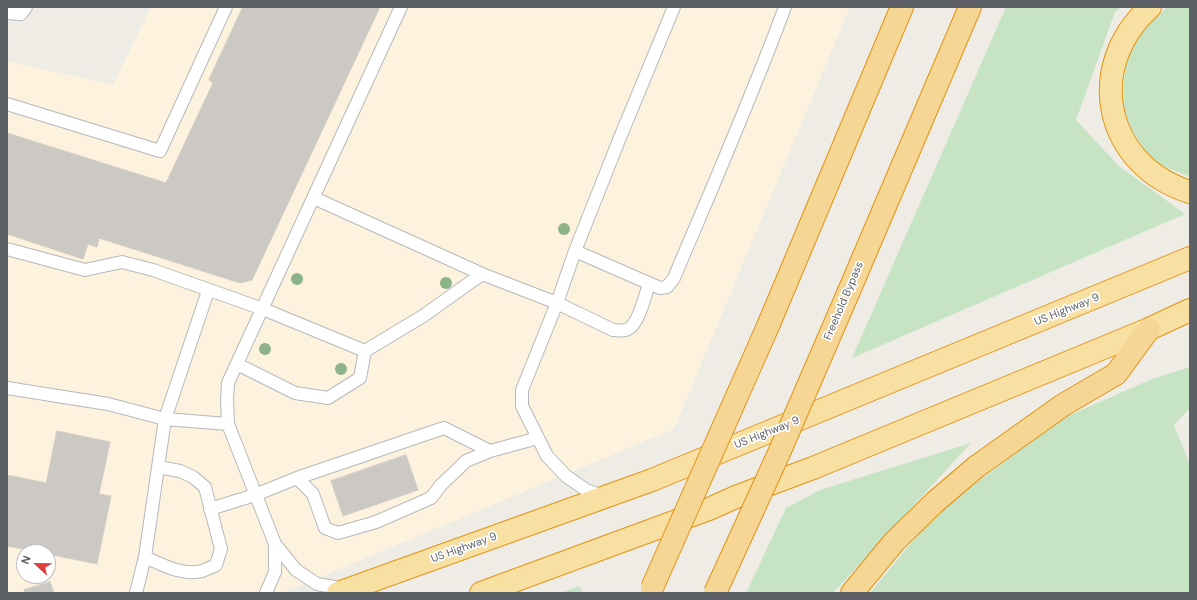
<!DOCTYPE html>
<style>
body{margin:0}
#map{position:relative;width:1197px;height:600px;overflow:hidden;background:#eeece5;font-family:"DM Sans",sans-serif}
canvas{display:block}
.frame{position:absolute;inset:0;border:8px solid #5d6165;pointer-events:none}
.north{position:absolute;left:16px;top:544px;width:40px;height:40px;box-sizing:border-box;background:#fff;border:1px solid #bec0c1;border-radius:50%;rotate:292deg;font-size:11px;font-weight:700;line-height:16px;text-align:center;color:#5d6165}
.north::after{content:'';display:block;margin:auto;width:14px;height:18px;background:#dd3d3c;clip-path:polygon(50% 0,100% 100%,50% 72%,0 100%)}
</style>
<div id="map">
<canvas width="1197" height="600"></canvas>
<div class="frame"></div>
<div class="north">N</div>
</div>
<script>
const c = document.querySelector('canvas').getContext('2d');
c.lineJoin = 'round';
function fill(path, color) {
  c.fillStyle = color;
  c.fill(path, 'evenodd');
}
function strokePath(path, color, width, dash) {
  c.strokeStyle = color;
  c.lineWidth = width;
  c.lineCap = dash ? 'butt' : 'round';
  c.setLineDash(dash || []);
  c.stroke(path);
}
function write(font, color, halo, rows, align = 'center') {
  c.font = font + ' "DM Sans",sans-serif';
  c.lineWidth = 3.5;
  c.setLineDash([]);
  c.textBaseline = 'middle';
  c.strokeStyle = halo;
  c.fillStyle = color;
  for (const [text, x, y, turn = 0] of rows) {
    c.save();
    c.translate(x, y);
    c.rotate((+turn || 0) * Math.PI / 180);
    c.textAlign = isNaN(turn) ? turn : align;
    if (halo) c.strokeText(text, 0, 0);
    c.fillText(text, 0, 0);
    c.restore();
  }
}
const commercial = new Path2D(`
 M151,7h699l-176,422 -382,160 -13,4h-272v-532l106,24zM24,552h24v24h-24z`);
const green = new Path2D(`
 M1006,7h115l-6,5 -39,108 43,46 66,48 -333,144z
 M1167,7h23v170l-37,-15 -30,-44 2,-59 16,-28z
 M1190,367v41l-16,17 16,40v128h-320l66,-80 127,-95 89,-39z
 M971,443l-138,150h-87l40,-85 34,-18z
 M579,586l4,7h-22z`);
const building = new Path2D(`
 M243,7h137l-128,273 -12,3 -141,-45 -2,9 -9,-3 -5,15 -76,-25v-101l159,50 47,-100 -4,-3z
 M57,431l53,11 -11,52 12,2 -14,68 -49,-10v-2h-10l-31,-6v-71l39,8z
 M406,455l12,35 -75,26 -12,-35z
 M50,582l4,11h-29l-1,-3z`);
const service = new Path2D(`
 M7,13l14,1 5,-7
 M7,104l153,47 66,-144
 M314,198l168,76
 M7,249l78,21 37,-8 31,8 110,39 102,42
 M575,251l85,37 7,-1 7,-9c38,-90 77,-179 111,-271
 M237,364l58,29 33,5 32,-20 5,-27 58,-35 59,-42 75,29 56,27c5,0 10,2 15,-1 11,-5 17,-34 21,-45
 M7,388l101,16 57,15 63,5
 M297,478l147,-50 46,23
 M603,496l-17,-6 -20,-14 -19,-20 -25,-50v-16l35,-87 18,-52 44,-111 55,-133
 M210,509l45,-14 42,-17 16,16 12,34 13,5 38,-11 55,-24 10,-13 25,-24 24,-10 48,-13
 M145,557c18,8 37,19 57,14 5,-2 10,-4 14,-6l5,-16 -16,-62 -12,-10 -13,-6 -22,-4
 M345,589l-28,-5 -21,-14 -21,-26 -47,-120 -1,-24 1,-17 173,-376
 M136,593l9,-36 20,-138 43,-128
 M266,593l9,-21v-28`);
const trunk = new Path2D(`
 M1150,7c-66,60 -46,158 40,185
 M338,593l314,-113 538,-222
 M481,593l228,-84 29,-13 75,-28 336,-139 41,-19`);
const motorway = new Path2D(`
 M849,291l121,-284
 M768,326l134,-319
 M852,593l42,-51 41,-40 41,-35 87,-62 53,-31 33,-45`);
const motorwayBridge = new Path2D(`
 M652,588l116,-262
 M715,593l64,-140 70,-162`);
const trees = [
 [564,229],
 [297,279],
 [446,283],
 [265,349],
 [341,369]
];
const streetNames = [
 ["Freehold Bypass",844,301,-67],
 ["US Highway 9",1067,310,-22],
 ["US Highway 9",767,433,-22],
 ["US Highway 9",464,548,-20]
];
fill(commercial, '#fcf2dd');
fill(green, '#c6e4c4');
fill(building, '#ccc9c4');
strokePath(building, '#d3cdc4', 1);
strokePath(service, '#b6b8bb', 14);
strokePath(trunk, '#e49210', 24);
strokePath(motorway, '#e49210', 24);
strokePath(service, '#fff', 12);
strokePath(trunk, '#f8dfa2', 22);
strokePath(motorway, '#f6d695', 22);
strokePath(motorwayBridge, '#e49210', 24, []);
strokePath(motorwayBridge, '#f6d695', 22);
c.fillStyle = '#8db388';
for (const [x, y] of trees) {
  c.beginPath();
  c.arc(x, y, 6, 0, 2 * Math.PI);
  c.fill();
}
write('11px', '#5d6165', '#fff', streetNames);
</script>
